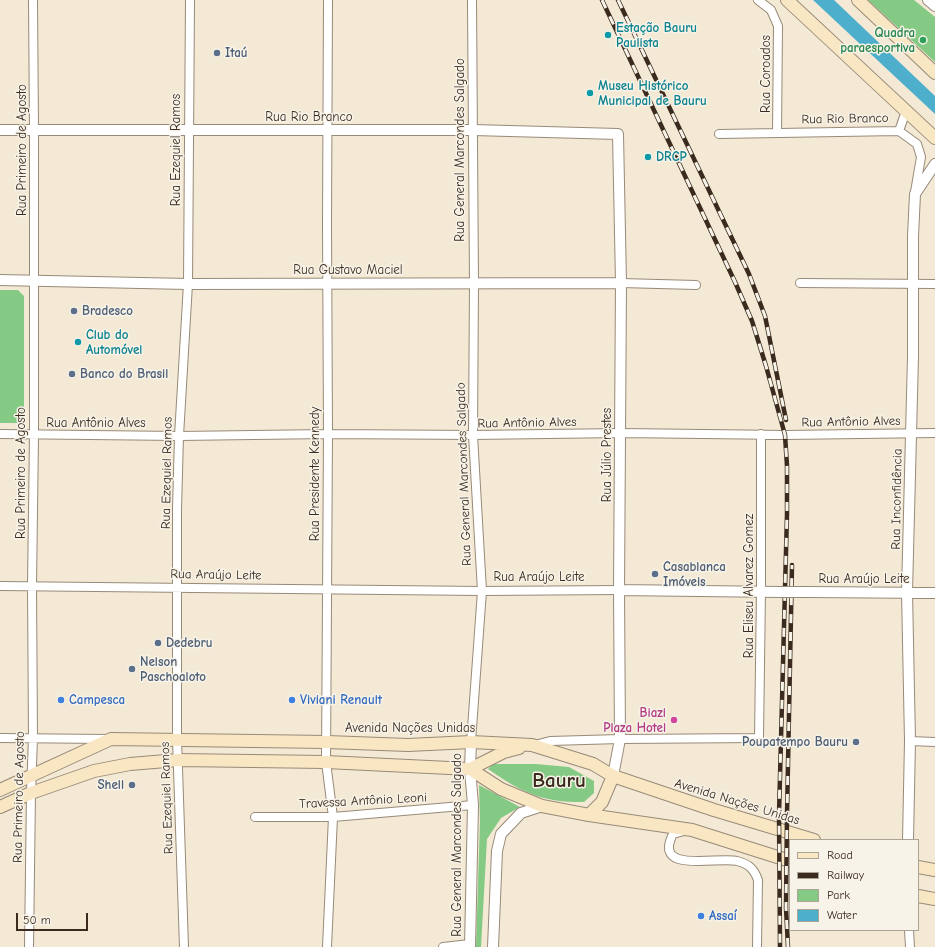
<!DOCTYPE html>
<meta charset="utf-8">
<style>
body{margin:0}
#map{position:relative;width:935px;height:947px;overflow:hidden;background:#f4e9d4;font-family:"Comic Neue",sans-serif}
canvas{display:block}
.legend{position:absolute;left:789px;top:839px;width:130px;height:92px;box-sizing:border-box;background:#f7f3e8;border:1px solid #aca397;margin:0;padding:5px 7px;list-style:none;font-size:12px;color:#3b2a1e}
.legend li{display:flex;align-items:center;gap:8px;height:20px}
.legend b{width:20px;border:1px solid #aca397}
.scale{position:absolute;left:16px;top:913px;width:72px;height:18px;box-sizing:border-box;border:2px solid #3b2a1e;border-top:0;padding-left:5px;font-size:12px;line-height:14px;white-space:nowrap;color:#3b2a1e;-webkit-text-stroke:3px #f7f3e8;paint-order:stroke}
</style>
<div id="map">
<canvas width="935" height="947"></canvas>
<ul class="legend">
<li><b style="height:5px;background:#f9e7c3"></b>Road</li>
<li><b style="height:5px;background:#3b2a1e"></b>Railway</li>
<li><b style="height:11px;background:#85ca84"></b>Park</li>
<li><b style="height:11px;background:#4eafcd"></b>Water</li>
</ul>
<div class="scale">50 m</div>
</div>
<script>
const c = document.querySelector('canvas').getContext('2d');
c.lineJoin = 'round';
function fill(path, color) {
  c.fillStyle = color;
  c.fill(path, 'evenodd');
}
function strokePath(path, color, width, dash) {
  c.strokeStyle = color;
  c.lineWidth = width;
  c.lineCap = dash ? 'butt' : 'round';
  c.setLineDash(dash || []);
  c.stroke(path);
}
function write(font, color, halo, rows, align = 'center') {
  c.font = font + ' "Comic Neue",sans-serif';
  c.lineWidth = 3;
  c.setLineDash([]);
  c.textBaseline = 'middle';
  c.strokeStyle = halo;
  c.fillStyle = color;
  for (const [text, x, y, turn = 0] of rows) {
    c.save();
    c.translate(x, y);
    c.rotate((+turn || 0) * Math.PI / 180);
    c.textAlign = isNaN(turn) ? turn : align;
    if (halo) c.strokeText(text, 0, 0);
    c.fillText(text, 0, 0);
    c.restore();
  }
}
const green = new Path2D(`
 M868,0h46l21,17v45z
 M0,290h18l6,6v124l-5,3h-19z
 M493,764h43l33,3 25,14v12l-10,9c-41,1 -63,-10 -96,-33z
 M479,785l41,22 -19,11 -14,21 -6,108h-5l4,-127z`);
const water = new Path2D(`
 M813,0h21l101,96v18z`);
const minor = new Path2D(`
 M758,0l13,10 7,16 -1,107
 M899,131l7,-20
 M719,134l180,-3 18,13 4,13 -6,35
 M621,283l75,2
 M800,283l135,1
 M0,434l179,2 149,-2 145,1 148,-2 164,2 150,-2
 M0,586l482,5 137,-1
 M0,738l108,1
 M910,741l25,1
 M471,742l11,-151 -9,-156 1,-152 -2,-283
 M535,745l15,-4 70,-2 139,-1 2,-147v-157
 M255,817h78l140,-12
 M684,831l-11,3c-21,41 46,22 64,27 12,3 17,8 21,19l-1,67
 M909,930l1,17
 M29,947l2,-154 2,-55 -1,-152 2,-151v-305l-1,-130
 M184,947l-7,-208v-230l2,-73 9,-152 2,-284
 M327,947l6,-130 -7,-55 2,-328 -1,-210 1,-224
 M443,947l27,-3`);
const tertiary = new Path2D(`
 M928,0l7,6
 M0,130h473l145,4 3,149 -2,307 1,149 -7,37
 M0,280l188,4 433,-1
 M619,590l161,2
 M808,592l127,1
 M908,840l2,-99 -3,-149 6,-236v-120l2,-42 20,-30
 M470,947l3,-142 -3,-36 1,-27
 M493,947l4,-96 4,-17 20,-21 21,-7`);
const secondary = new Path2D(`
 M787,0l148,138
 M858,0l77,73
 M470,769l34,-17 15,-4
 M0,790l111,-51 216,3 81,3 63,-3 61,3 61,19 20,12 101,34 100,30
 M0,807l31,-14 63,-22 36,-7 48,-4 148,2 144,7 31,20 41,17 47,9 103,15 98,31
 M589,815l13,-13 11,-26
 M918,867l17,3
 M918,896l17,3`);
const rail = new Path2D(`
 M602,0l133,282 17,39 14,45 19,69 2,31v48l-8,300 1,133
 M618,0l131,274 16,42 21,104
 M788,947l-2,-39 1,-94 5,-249`);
const tertiaryBridge = new Path2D(`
 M780,592h28`);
const markers = [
 [608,35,4,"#0f9aa8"],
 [923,40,4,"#2e9e5b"],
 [217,53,4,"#5c6f8a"],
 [590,93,4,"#0f9aa8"],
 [648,157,4,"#0f9aa8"],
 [74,311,4,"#5c6f8a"],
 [78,342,4,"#0f9aa8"],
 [72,374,4,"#5c6f8a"],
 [655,574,4,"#5c6f8a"],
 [158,643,4,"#5c6f8a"],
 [132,669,4,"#5c6f8a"],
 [61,700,4,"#3f7fe0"],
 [292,700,4,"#3f7fe0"],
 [674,720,4,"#d1479c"],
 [856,742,4,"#5c6f8a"],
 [132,785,4,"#5c6f8a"],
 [701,916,4,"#3f7fe0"]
];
const cultureNames = [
 ["Estação Bauru",616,28],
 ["Paulista",616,43],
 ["Museu Histórico",598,86],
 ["Municipal de Bauru",598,101],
 ["DRCP",656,157],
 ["Club do",86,335],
 ["Automóvel",86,350]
];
const leisureNames = [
 ["Quadra",915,33],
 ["paraesportiva",915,48]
];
const serviceNames = [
 ["Itaú",225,53],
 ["Bradesco",82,311],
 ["Banco do Brasil",80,374],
 ["Casablanca",663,567],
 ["Imóveis",663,582],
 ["Dedebru",166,643],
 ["Nelson",140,662],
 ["Paschoaloto",140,677],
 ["Poupatempo Bauru",848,742,"right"],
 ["Shell",124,785,"right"]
];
const streetNames = [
 ["Rua Coroados",766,74,-90],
 ["Rua Rio Branco",309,117],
 ["Rua Rio Branco",845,119,-1],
 ["Rua Primeiro de Agosto",22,150,-90],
 ["Rua Ezequiel Ramos",176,150,-90],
 ["Rua General Marcondes Salgado",460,150,-90],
 ["Rua Gustavo Maciel",348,270],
 ["Rua Antônio Alves",851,422,-1],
 ["Rua Antônio Alves",96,423],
 ["Rua Antônio Alves",527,423,-1],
 ["Rua Júlio Prestes",607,455,-90],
 ["Rua Primeiro de Agosto",21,473,-90],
 ["Rua Ezequiel Ramos",167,473,-89],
 ["Rua Presidente Kennedy",315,474,-90],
 ["Rua General Marcondes Salgado",464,474,-92],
 ["Rua Inconfidência",897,499,-89],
 ["Rua Araújo Leite",216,575,1],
 ["Rua Araújo Leite",539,577],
 ["Rua Araújo Leite",864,579],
 ["Rua Eliseu Alvarez Gomez",749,586,-90],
 ["Avenida Nações Unidas",410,728],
 ["Rua Primeiro de Agosto",19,797,-89],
 ["Rua Ezequiel Ramos",167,798,-92],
 ["Travessa Antônio Leoni",363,801,-3],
 ["Avenida Nações Unidas",737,802,17],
 ["Rua General Marcondes Salgado",457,845,-90]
];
const shopNames = [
 ["Campesca",69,700],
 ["Viviani Renault",300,700],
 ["Assaí",709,916]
];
const hotelNames = [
 ["Biazi",666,713],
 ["Plaza Hotel",666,728]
];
const townNames = [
 ["Bauru",559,781]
];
fill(green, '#85ca84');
fill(water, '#4eafcd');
strokePath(minor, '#988a79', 10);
strokePath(tertiary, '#988a79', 12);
strokePath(secondary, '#988a79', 14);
strokePath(minor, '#fff', 8);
strokePath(tertiary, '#fff', 10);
strokePath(secondary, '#f9e7c3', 12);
strokePath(rail, '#3b2a1e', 4.5);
strokePath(rail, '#f7f3e8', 3, [9]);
strokePath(tertiaryBridge, '#988a79', 12, []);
strokePath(tertiaryBridge, '#fff', 10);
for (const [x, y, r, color] of markers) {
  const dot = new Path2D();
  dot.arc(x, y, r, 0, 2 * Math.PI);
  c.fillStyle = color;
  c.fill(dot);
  strokePath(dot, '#f7f3e8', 1.5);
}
write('bold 13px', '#0d838f', '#f7f3e8', cultureNames, 'left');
write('bold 13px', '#27864d', '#f7f3e8', leisureNames, 'right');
write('bold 13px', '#4e5e75', '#f7f3e8', serviceNames, 'left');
write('13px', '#3b2a1e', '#f7f3e8', streetNames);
write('bold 13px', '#366cbe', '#f7f3e8', shopNames, 'left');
write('bold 13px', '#b23c85', '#f7f3e8', hotelNames, 'right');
write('bold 21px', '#3b2a1e', '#f7f3e8', townNames);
</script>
